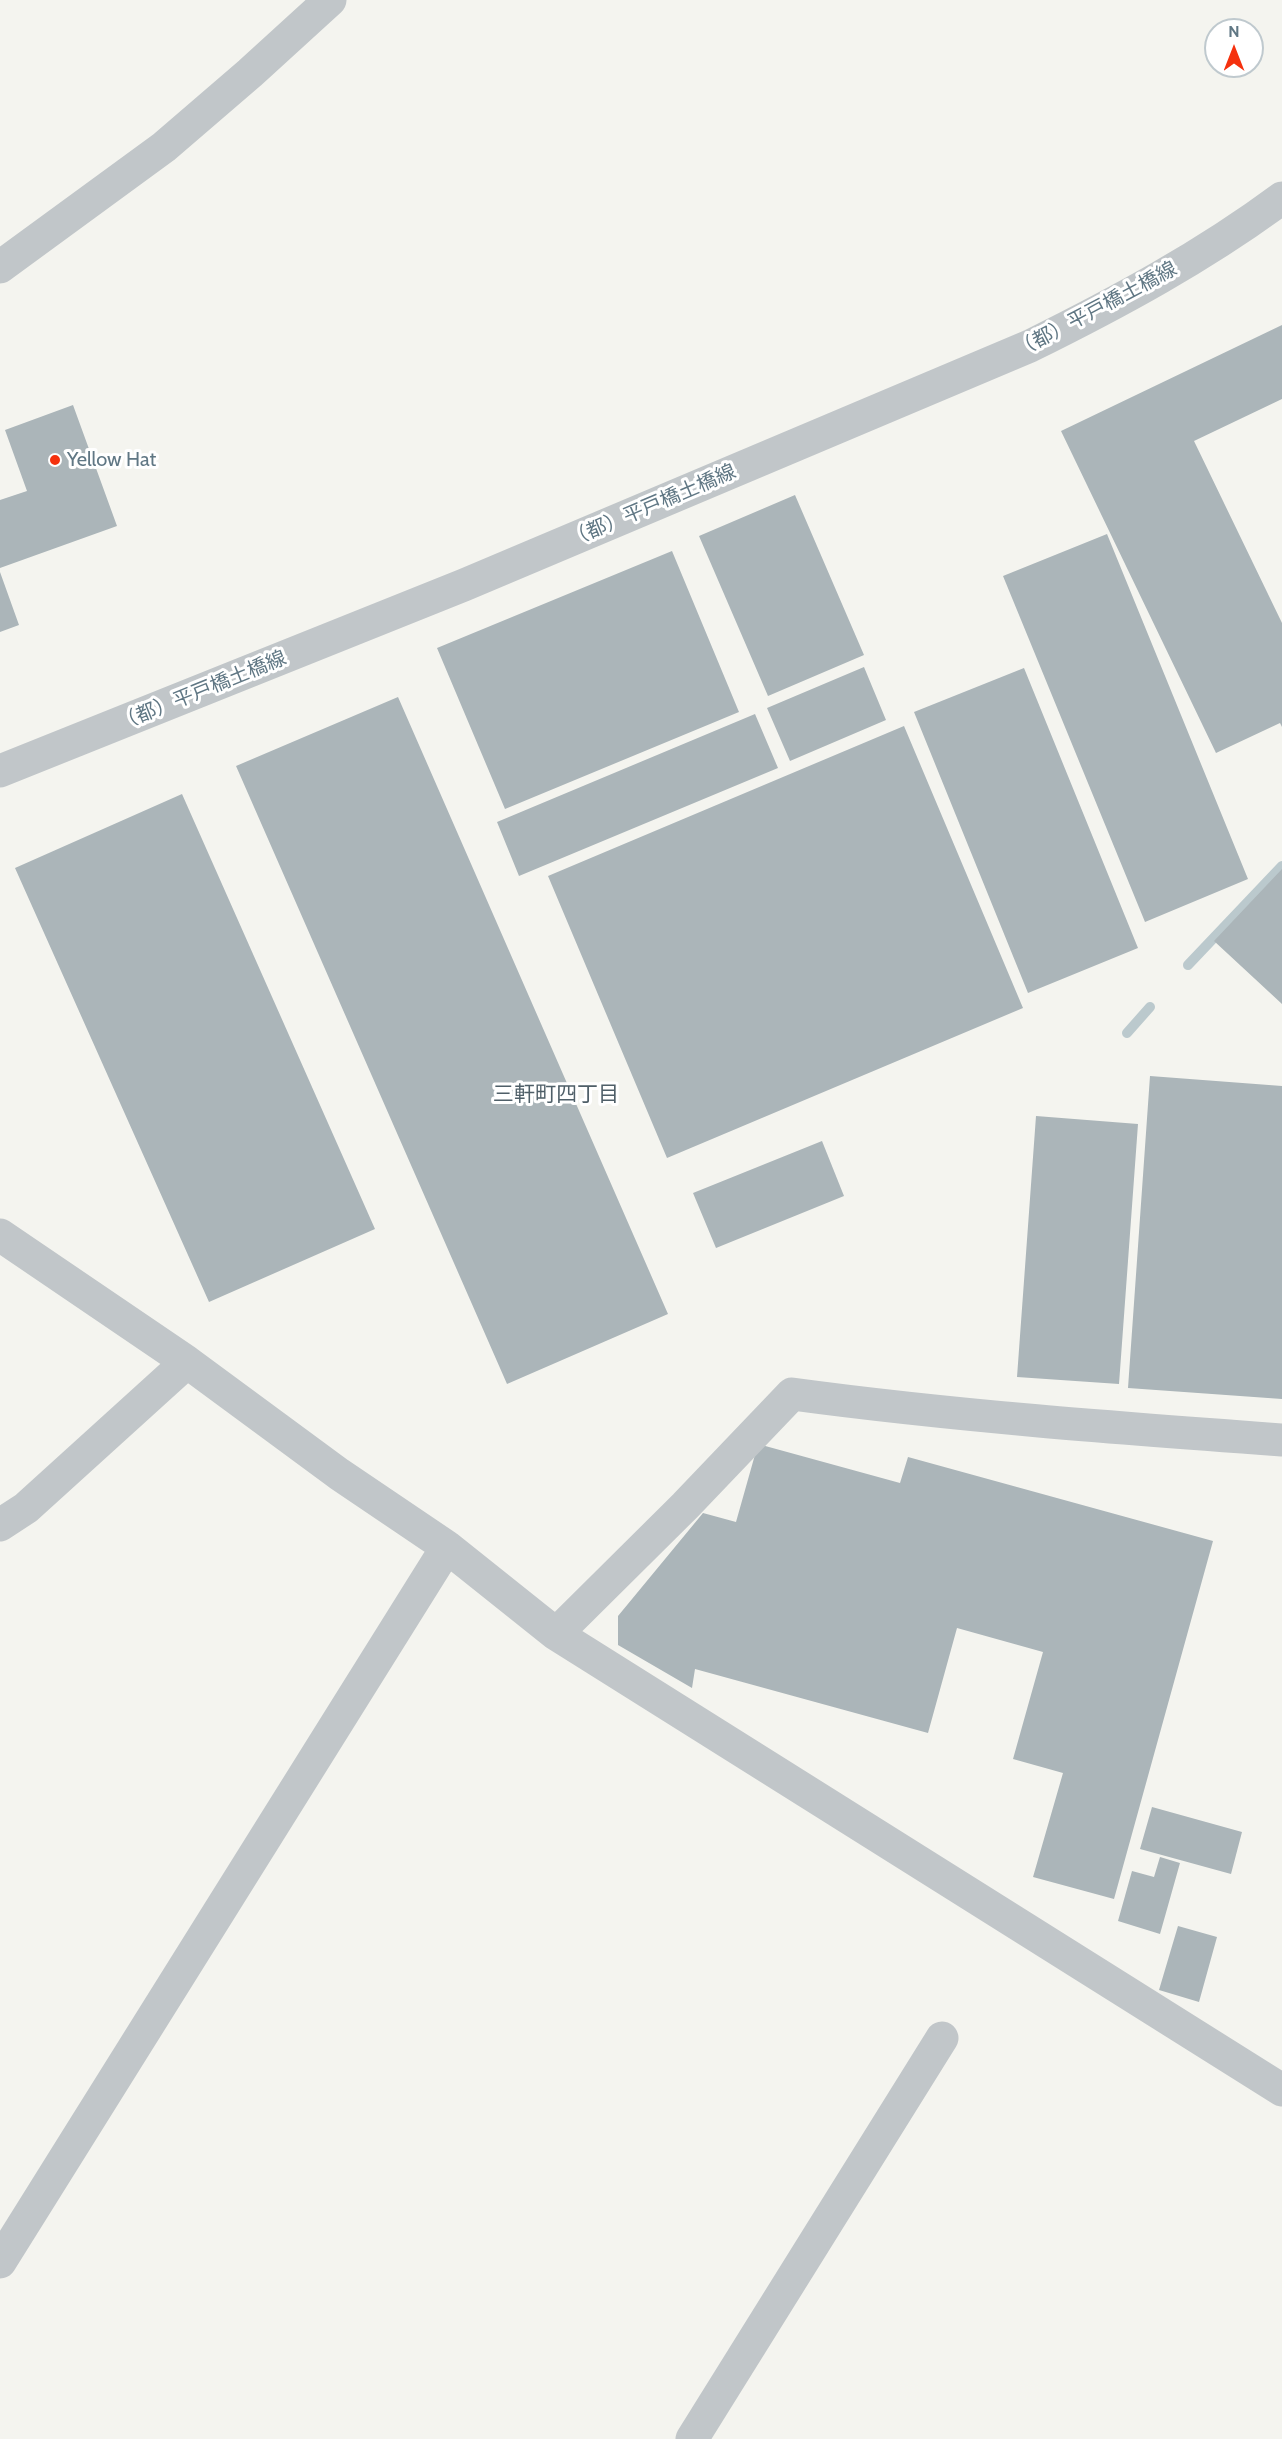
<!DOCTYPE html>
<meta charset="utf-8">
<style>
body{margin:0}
#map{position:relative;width:1282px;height:2439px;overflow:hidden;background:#f4f4ef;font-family:Cabin,sans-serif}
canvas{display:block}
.north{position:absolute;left:1204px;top:18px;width:60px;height:60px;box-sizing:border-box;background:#fff;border:2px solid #bfc9ce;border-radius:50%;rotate:0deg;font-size:16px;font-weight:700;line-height:24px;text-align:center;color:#607784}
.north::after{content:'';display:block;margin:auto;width:21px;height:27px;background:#f5310e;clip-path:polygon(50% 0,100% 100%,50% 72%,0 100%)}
</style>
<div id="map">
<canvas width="1282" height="2439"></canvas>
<div class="north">N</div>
</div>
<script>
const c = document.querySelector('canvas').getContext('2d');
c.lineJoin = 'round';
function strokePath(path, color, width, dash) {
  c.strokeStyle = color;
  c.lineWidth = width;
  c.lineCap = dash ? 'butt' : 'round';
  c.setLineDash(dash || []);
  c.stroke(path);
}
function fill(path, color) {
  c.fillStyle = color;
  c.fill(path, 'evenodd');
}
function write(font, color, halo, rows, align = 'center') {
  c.font = font + ' Cabin,"Noto Sans JP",sans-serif';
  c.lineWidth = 6;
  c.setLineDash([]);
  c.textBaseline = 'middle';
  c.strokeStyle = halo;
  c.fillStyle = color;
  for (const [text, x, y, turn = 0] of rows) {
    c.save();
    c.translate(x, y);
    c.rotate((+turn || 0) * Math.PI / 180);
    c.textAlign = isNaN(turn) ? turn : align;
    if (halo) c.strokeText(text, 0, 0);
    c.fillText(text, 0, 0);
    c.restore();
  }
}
const stream = new Path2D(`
 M1188,965l94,-99
 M1127,1033l23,-26`);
const building = new Path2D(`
 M1282,325v74l-88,42 88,182v104l-2,-4 -64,30 -155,-322z
 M73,405l44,121 -117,42v-68l27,-9 -22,-61z
 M795,495l69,160 -96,41 -69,-160z
 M1107,534l141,345 -103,43 -142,-346z
 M672,551l67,161 -234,97 -68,-161z
 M0,572l19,53 -19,7z
 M864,667l22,53 -96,41 -23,-53z
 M1024,668l114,280 -110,45 -114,-281z
 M398,697l270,617 -161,70 -271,-618z
 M755,714l23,54 -259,108 -22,-54z
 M904,726l119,282 -356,150 -119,-282z
 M182,794l193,435 -166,73 -194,-434z
 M1282,869v135l-68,-63z
 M1150,1076l132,10v313l-154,-11z
 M1036,1116l102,8 -19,260 -102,-7z
 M822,1141l22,55 -128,52 -23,-55z
 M758,1444l142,39 8,-26 305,84 -99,358 -81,-22 30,-104 -50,-14 30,-107 -86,-24 -29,105 -233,-64 -3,19 -74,-43v-29l85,-103 33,9z
 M1152,1807l90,25 -11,42 -91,-25z
 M1160,1857l20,6 -20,71 -42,-13 14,-50 22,6z
 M1178,1926l39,11 -18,65 -40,-12z`);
const minor = new Path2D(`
 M0,267l164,-120 86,-74 80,-73
 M0,771l464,-186 566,-239c87,-43 174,-90 252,-148
 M0,1235l187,127 152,112 108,73 109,87 726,456
 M0,1525l26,-17 161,-146
 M556,1634l129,-128 107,-112c163,22 326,34 490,46
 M0,2262l447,-715
 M692,2439l250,-401`);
const markers = [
 [55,460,6,"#f5310e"]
];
const streetNames = [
 ["（都）平戸橋土橋線",1096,310,-28],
 ["（都）平戸橋土橋線",652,506,-23],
 ["（都）平戸橋土橋線",202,691,-22]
];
const poiNames = [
 ["Yellow Hat",67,460]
];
const neighbourhoodNames = [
 ["三軒町四丁目",556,1095]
];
strokePath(stream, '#bbc9cd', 10);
fill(building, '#abb5b9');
strokePath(minor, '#c1c6c9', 33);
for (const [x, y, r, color] of markers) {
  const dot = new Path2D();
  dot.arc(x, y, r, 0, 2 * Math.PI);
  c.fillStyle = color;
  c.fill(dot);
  strokePath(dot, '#fff', 2);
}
write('20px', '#607784', '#fff', streetNames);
write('20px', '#607784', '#fff', poiNames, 'left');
write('21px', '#4f5f68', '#fff', neighbourhoodNames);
</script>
